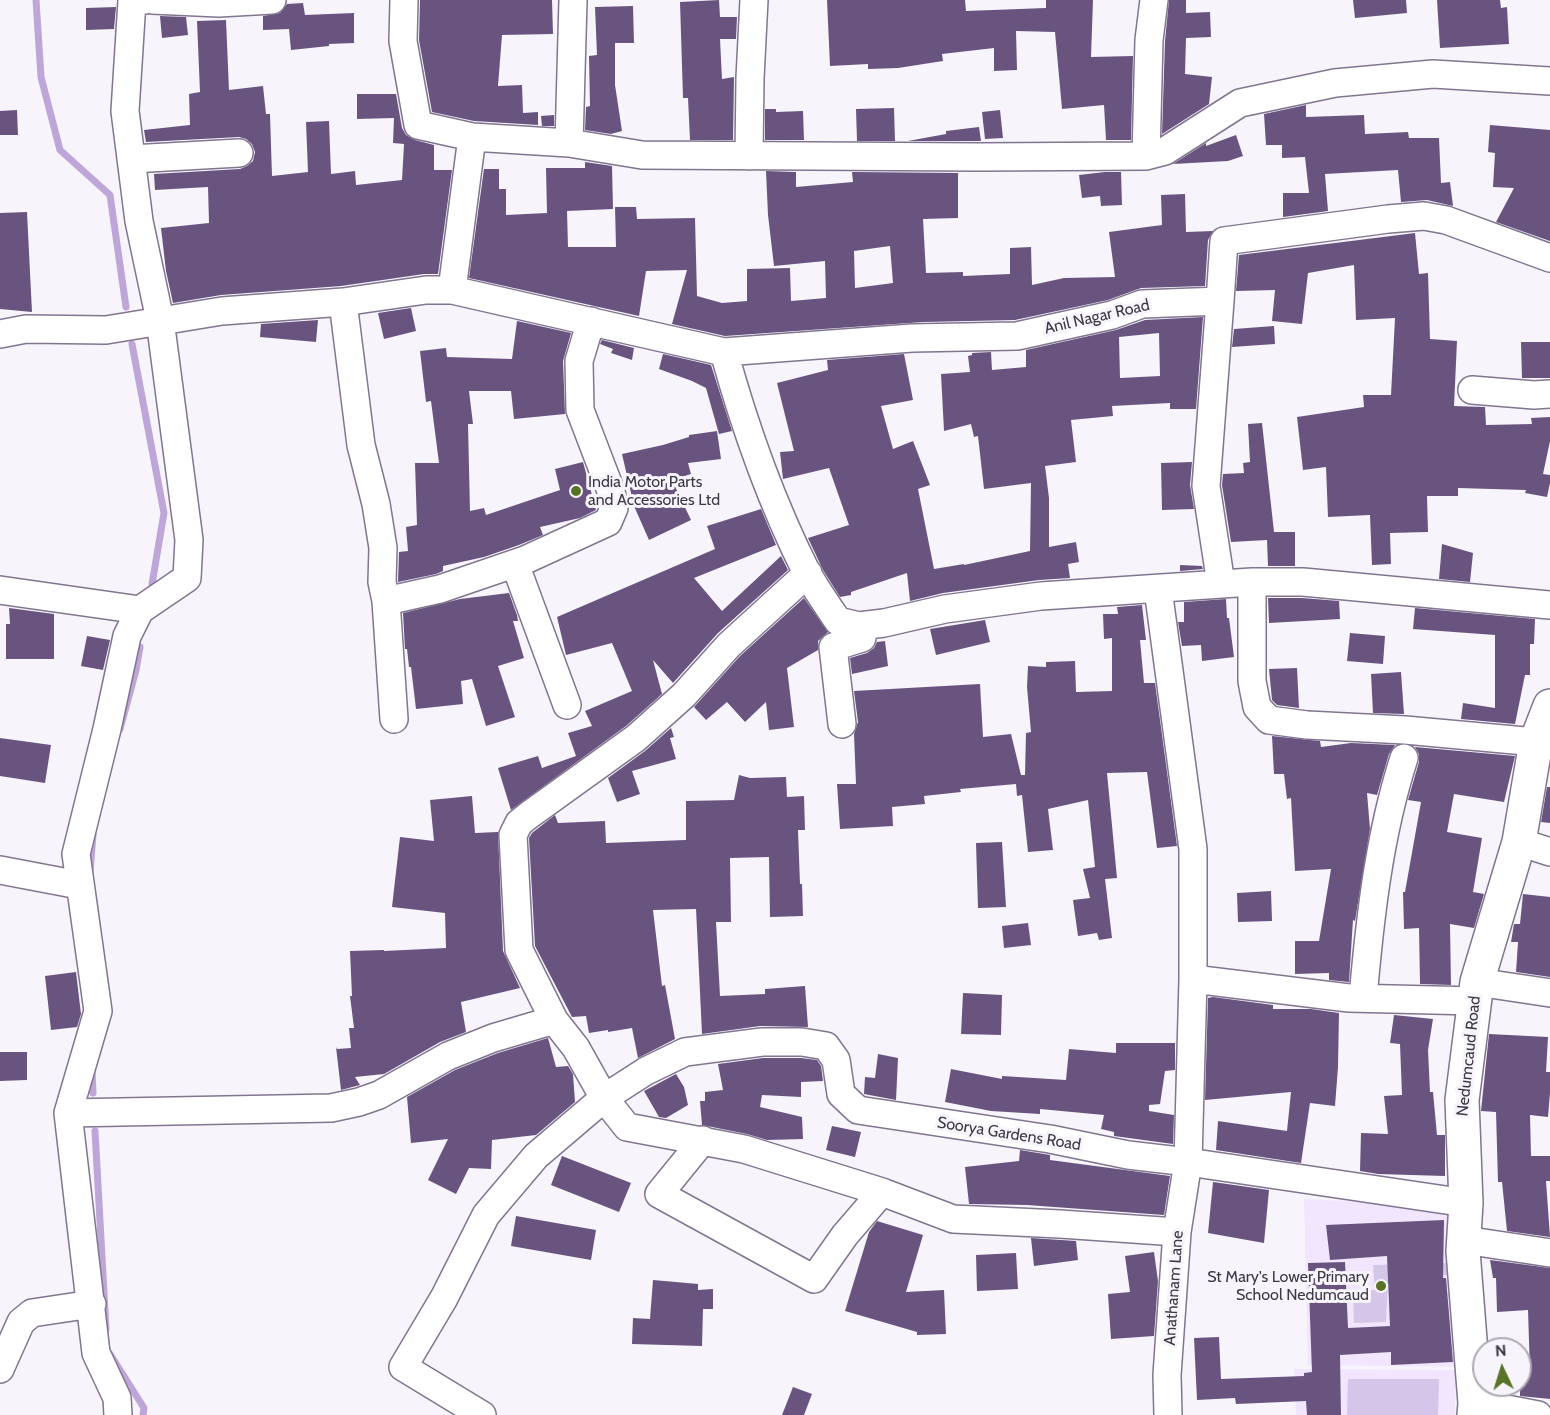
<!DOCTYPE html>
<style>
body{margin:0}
#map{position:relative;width:1550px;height:1415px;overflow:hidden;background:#f7f5fb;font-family:Cabin,sans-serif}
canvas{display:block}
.north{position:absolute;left:1472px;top:1337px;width:60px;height:60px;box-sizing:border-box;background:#f7f5fb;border:2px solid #ada9b2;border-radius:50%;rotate:356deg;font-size:16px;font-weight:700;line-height:24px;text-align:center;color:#3e3844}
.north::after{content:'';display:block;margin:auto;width:21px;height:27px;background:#587326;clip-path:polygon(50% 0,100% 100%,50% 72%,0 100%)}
</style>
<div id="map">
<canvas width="1550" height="1415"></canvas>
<div class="north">N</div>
</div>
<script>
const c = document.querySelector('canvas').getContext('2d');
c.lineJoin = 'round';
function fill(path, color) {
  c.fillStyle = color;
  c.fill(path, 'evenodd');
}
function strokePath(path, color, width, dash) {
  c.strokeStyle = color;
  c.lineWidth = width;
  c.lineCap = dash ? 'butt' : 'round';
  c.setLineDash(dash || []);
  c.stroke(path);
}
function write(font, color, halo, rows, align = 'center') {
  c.font = font + ' Cabin,sans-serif';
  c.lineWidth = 6;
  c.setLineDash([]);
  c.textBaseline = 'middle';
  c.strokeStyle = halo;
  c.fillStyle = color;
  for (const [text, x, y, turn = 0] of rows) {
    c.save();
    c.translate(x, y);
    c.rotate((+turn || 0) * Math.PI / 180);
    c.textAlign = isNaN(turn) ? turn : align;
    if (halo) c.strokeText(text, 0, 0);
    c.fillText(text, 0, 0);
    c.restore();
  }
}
const built = new Path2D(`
 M1304,1199l144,7 16,161 -156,-2z
 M1294,1369l162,1 -1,45h-159z`);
const green = new Path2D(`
 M1447,1263l1,12 -60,5 -2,42 -32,1 -1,-31 22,-2 -2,-25z
 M1348,1379h91l-1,36h-91z`);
const stream = new Path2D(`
 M36,0l5,77 19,73 50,45 16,112
 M132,344l32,169 -12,71
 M120,729l16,-59 4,-23
 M90,872l3,-37
 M92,1070l1,23
 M95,1131l11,198
 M110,1354l34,54 -1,7`);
const building = new Path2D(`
 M420,0h132l1,34 -51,1 -4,51 24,-1 1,28 15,-1v13l-64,-4 -42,-9 -13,-72z
 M719,0l1,17h17l-1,22h-16l2,40 12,-2 -1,63h-43l-2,-42h-5l-3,-96z
 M827,0h138l1,11 80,-3v-8h47l-2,57 42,-1 -2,84h-25l-2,-35 -42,4 -7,-77 -39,-1 1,39 -23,1v-23l-52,6 1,7 -45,7 -30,1v-5l-38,2z
 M1169,0h17v13l24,-1 1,25 -25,1 -1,36 27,3 -3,27 -47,30 3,-93z
 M1353,0h53l1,13 -52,5z
 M1437,0h63l1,8 6,-1 2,37 -69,4z
 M303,3l2,12 49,-2v30l-25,1v2l-38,4 -2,-21 -26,1v-14l17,-3 7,-9z
 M633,6l1,37h-19v42l7,46 -11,3 -26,-4 1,-23 4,-1 -1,-50 8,-1 -2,-48z
 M116,7l-2,22 -28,1v-22z
 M160,16l26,1 2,18 -26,3z
 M226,20l3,70 34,-4 3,28h4l2,62 36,-4 -2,-50 23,-1 2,53 24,-3 1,14 46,-5 2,-36 -11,-1 1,-25 -37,1v-25h39l6,34 4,7 9,5 19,5v25h18l-14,104h-14l-83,12 -120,9 -48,8 -7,-32 -5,-43 48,-5 -1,-36 -53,3 -1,-16 86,-5 7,-3 6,-5 2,-9 -3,-8 -6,-5 -7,-2 -93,5 -2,-12 46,-5 -1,-31 11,-2 -3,-71z
 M1306,105v12l58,-2 1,19 43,-2 1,6h30l2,45 9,-1 3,24 -26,-6 -26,2 -3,-32 -73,4 3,37 -45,6v-24h26l-4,-36 -23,1v-13h-16l-2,-31z
 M894,108l1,33h-38l-1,-32z
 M765,109h11v3l27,-1 1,29h-39z
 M17,110l1,25h-18v-24z
 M1000,110l3,28 -18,1 -3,-27z
 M554,115v11h-12l-1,-10z
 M1490,125l60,5v111l-54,-19 18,-34 -21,-1 2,-34 -7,-1z
 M979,127l2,14h-73l38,-7v-3z
 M1236,135l7,21 -15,5 -55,3 33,-21v3z
 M585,162l27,4 1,43 -46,2 1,36h48l-1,-40h21l1,12 58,-1 2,78 25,7 25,-2v-32l43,-1 1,33 35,-3 -1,-37 -51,5 -6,-51 -2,-44 30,1v15l57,-5 -1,-10 106,1v45l-35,1 3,54 37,-1v4l47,-2v-26l21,-1 1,38 32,-7 51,-1 -6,-45 53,-7 -1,-30 24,-1 1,38 27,-1 -5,9 -3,46 -64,2 -33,12 -93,20 -92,2 -198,14 -53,-12 15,-54 -41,1 -7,45 -170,-38 15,-109h15v20h7v26l41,-2 -1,-45h39zM890,246l3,37 -38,5 -1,-37z
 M1105,172h16l1,33 -21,1 -1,-10 -18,2 -3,-23z
 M27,212l5,100 -32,-3v-96z
 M1415,233l4,41 9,-1 2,66 27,2 -3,65 31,1 1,18 46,-1 -1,-6 19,-1v24l-7,33 7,1v8l-3,14 -22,-4 1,-3 -68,-2v8h-31l1,36 -38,1 1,31 -19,1 -2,-50 -42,2 -2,-50 -23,3 -6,-53 67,-10 -1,-12h28l4,-77 -39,2 -2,-55 -46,8 -6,51 -30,-3 3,-31 -39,1 3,-36z
 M411,308l5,23 -32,8 -6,-26z
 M1203,317l-7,92h-26v-6l-58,3 1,10 -42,4 5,42 -31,4 4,32v49l27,-5 3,20 -11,2 2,14 -31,2 -96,13 -33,8 -3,-28 -56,19v3l-11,2 -17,-27 -15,-32 41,-13 -20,-57 -46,11 -3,-27 14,-1 -17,-68 51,-13 -1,-10 77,-6 9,46 -32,6 12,43 20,-8 17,44 -12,4 16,80 30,-5v1l66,-14 1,-68 -47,6 -6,-53 -4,1 -3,-13 -27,7 -3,-57 29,-2 -2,-16 4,-1v-2l19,-1 1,18 34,-3v-17l90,-20 29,-10zM1159,333l1,43 -40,2 -1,-41z
 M318,320l-2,22 -56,-5 1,-13z
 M517,321l54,12 -8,28 2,53 -51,5 -3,-28h-42l4,33h-5l2,87 14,-3 2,7 74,-25 -5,-21 28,-7 13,48 -16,8 -40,9 3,8 -24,10 -35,12 -41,9v5l-7,3 -38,8 1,-30 9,-1 -2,-24 11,-2 -2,-62h24l-8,-62 -5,1 -6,-51 26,-3 1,9 65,2z
 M1274,326l1,18 -43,3 2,-18z
 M602,340l32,8 -2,12 -21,-7 2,-4 -13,-5z
 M1521,342h29v36h-28z
 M663,354l48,11 21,66 -13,3 -13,-46 -14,-7 -33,-12z
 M1262,423l12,109h21v34h-27l-1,-26 -36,2 -9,-57 1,-11 21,-1 -1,-10 7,-1 -2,-38z
 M717,431l4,28 -33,4 3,11 -19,6 19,40 -42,20 -15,-34 -12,-52 41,-9 26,-8v-2z
 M1192,462l-2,23 4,24 -32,1 -1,-47z
 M761,509l15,36 -82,33 28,33 59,-55 7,14 -70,63 -45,50 -20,-23 9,34 -36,32 -115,84 -13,-42 40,-12 4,12 34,-12 -8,-23 24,-7 -7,-15 47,-20 -20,-48 -46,12 -9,-38 158,-68 -8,-23z
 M1442,544l31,9 -3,29 -31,-3z
 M1180,565l22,1 1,3 -23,2z
 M509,593l8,22 1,6h-5l11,37 -26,8 17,51 -29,9 -14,-47 -11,2 2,23 -47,5 -5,-42h-2l-2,-18h-2l-2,-36 57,-14z
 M804,598l24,34 -10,9v9l-31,18 7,59 -25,3 -3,-28 -21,20 -18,-20 -21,18 -12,-13 46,-51z
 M1268,598h34l37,3 1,18 -71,4z
 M1226,599l1,19h2l5,39 -32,4 -1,-16 -19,1 -4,-24h6v-20z
 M1142,605l4,35h-6l4,43h11l22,163 -20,2 -10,-76 -40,1 10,105 -12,1 7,59 -13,2 -2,-7 -19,3 -5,-36 17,-2 -7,-29 12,-2 -7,-67 -40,9 5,41 -25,2 -6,-57 -5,1 -1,-12 -56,5 1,3 -37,4 1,8 -33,3 1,19 -53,3 -3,-45h19l-2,-50 4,-12 -4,-31 126,-7 3,53 28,-3 10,41h4l1,-42 5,-1 -4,-45 1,-21 18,1v-5l29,-1 1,31 36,-1v-53l-8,1 -1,-25h15l-1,-7z
 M9,608l45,6v45h-48v-35h4z
 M1415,608l120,11 -1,25h-4v31h-5l-10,49 -54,-5 2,-16 32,5v-73l-82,-6z
 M985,620l5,22 -54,13 -6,-26z
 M1350,633l35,3 -2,28 -36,-3z
 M87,636l23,4 -7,30 -22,-4z
 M885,641l3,25 -36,8 -2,-16 17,-5 7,-5 3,-6z
 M1297,668l2,40 -22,-3 -5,-5 -3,-31z
 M1401,672l3,42 -31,-1 -2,-39z
 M671,728l3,9 -4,1 6,21 -44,12 8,23 -23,8 -9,-24 37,-27z
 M1272,736l48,5 1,6 30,-4 44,2 -6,9 -12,41 -10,-2 3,36 -15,92 -2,-1 -4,62 -20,-2v-7l-34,1v-33h24l12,-72 -36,2 -4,-73 -4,1 -3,-25h-10z
 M0,738l51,7 -6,38 -45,-7z
 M1415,747l100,9 -11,46 -50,-8 -7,38 35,6 -9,54 11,2 -10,34 -24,-4 1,61 -31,-1 -1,-56 -15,1 -1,-37h2l16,-90 -13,-2 11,-38v-8z
 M739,775l11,3 36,-1 1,20 17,-1 1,34h-7l2,54h2l1,32 -33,1 -1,-60 -39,1 1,64h-15l4,74 45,-2v-5l40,-3 3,41 -48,-1 -58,8 -6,-125 -43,1 9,76 3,-1 10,54 -37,19 -6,-30 -24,4v-2l-19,3 -3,-17 -14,1 -37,-71 -6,-108 3,-5 23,-18 3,8 47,-2 1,22 80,-3v-39l48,-1z
 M1547,787h3v36l-9,-1z
 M472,796l3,37 23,-1 5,119 17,37 -59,14 5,30 -26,10 -56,32 -29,3 5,8 -19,5 -5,-43 1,2 14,-1 -2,-20h5l-4,-32h2l-2,-45 34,-1v1l62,-3 -1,-35 -53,-6 8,-70 34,4 -4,-41z
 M1002,842l4,65 -28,1 -2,-65z
 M1271,891l1,30 -34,1 -1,-29z
 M1523,894l27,3v80l-34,-5 2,-30h-7l3,-18h6z
 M1028,923l3,22 -27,3 -2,-22z
 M76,972l5,42 -4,13 -26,3 -6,-54z
 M963,993l39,2 -1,40 -40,-1z
 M1213,997l60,8v4h38l28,4 -1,54 -3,39 -25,-3 -9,60 -85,-13 2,-29 69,10 4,-39 -86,8 3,-102z
 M1394,1015l39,4 -5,31 2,42h3l4,43h8v41l-67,-2 -18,-3 1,-38 27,1 -4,-38 18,-1 -2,-51 -10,-1z
 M1489,1034l59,3 -2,35h4v21l-2,24 -18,-2 1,41h19v25h-4l4,56 -43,-6 -5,-49h-4l-2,-70 -15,-1z
 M548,1038l8,29 12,-1 5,8 2,28 -39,33 -44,5 -1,29 -22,-1 -13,26 -28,-14 20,-41 -37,4 -4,-46 48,-27 43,-17z
 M1116,1043h59v27l-10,1 -5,33 -11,1v6l25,4 -1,29 -59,-8v-4l-13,-3 3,-14 -64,-6v5l-49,-3 -46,-9 6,-33 51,10v-3l64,4 3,-31 47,4z
 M0,1052h27v28l-27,1z
 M878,1054l20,4 -2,42 -32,-6 1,-17 10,1z
 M763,1058h38l16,2 4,6 2,15 -22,1v15l-39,-2 -2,12 42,10 1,22 -36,1 -20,-6 -45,-9 -2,-24h5v-9l18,-2 -5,-26z
 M676,1074l8,13 4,18 -22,13 -7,-1 -15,-26z
 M832,1126l29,6 -6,25 -29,-7z
 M1020,1150l30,5v5l120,16 -6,39 -137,-10 -58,-1 -4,-37 54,-6z
 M562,1156l69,27 -12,29 -68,-27z
 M1213,1182l56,8 -5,53 -56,-10z
 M516,1216l80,14 -5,30 -80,-14z
 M1444,1220l-1,58h3l7,84 -62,3v-13l-51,3 1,60h-34l-1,-14 -70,3 -1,-6 -38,2 -3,-62 25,-1 2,42 83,-3v-3l8,-1 -4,-109 37,-1 3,66 42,-2 -3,-70 -57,4 -4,-35z
 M877,1221l46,14 -17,57 38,-2 2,44 -29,1v-3l-72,-21 24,-79z
 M1031,1238l45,3 2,19 -44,6z
 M1154,1252l4,29 -4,55 -43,3 -3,-45 22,-2 -5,-36z
 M1016,1253l2,36 -41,2 -1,-36z
 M1490,1260l60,8v131l-30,-3v-23h10l-2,-63 -31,2 -1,-34h-3z
 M653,1280l45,4v6l15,-1v20h-10l-1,37 -70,-2 1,-26 17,1z
 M793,1387l19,7 -8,21h-22z`);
const street = new Path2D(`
 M152,0l67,3 53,-3
 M404,0l-1,41 15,84 54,12
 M569,143l73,12 338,2 166,-1 19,-5 75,-48 95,-20 98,-9 117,7
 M749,156l1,-78 4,-78
 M1146,156l3,-116 5,-40
 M131,159l108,-6
 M452,290l20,-153 97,6 4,-143
 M1220,301l-14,185 15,98
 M343,302l18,143 15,59 7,44 -1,34 4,19 54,-12 85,-29 83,-38 6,-14 -3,-17 -31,-81 -1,-49 12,-40
 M0,334l26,-5 80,1 116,-19 121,-9 83,-12h26l272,62c21,76 47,149 82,219 9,17 21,34 32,50l21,5 25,-3 61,-14 96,-13 211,-14h51l247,23
 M724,352l188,-14 105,-2 95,-21 30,-11 78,-3 4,-60 164,-22 36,-3 22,4 104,38
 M1472,390l62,5 16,-1
 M515,564l52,141
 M1252,582v99l5,26 12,13 38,5 98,5 131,12
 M1158,589l35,260v130l-5,183 -11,70 -10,143 1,40
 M0,590l140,20
 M386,601l8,118
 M842,724l-9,-77 29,-9 -3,-12
 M1519,842l31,10
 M0,870l79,15
 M1193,979l156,19 126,3
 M1477,982l73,11
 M1363,998c7,-81 16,-162 41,-240
 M68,1113l263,-5 28,-6 20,-7 69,-39 45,-18 61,-18
 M703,1140l-44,54 155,85 31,-44 37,-43 -138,-43 -117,-22 -23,-29 -28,-50 -22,-28 -35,-70 -6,-115 6,-12 10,-8 107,-77 48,-43 45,-50 79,-72
 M882,1192l71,27 107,5 117,8
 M1464,1240l86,13
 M0,1369l21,-47 11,-9 60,-9
 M1475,1403l63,12
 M118,1415l-1,-17 -21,-45 -28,-240 30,-102 -22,-157 31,-125 20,-93 13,-26 47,-32 2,-38 -29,-220 -21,-99 -14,-110 7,-110 13,-1
 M482,1415l-79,-48 41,-69 42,-83 50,-59 68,-58 42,-27 39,-19 77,-10h40l24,4 10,14 5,34 17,16 192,29 78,16 60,7 278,41`);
const secondary = new Path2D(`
 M1474,1415l1,-12 -12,-152 3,-48 -4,-103 15,-118 42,-140 17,-100 14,-36`);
const markers = [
 [576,491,6,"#587326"],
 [1381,1286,6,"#587326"]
];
const streetNames = [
 ["Anil Nagar Road",1097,317,-13],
 ["Nedumcaud Road",1469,1056,-84],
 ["Soorya Gardens Road",1009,1134,9],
 ["Anathanam Lane",1174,1288,-86]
];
const poiNames = [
 ["India Motor Parts",588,482],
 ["and Accessories Ltd",588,500],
 ["St Mary's Lower Primary",1369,1277,"right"],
 ["School Nedumcaud",1369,1295,"right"]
];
fill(built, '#f1e6fd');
fill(green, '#d5c5e8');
strokePath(stream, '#bea6d8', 7);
fill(building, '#695480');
strokePath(street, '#817590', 30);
strokePath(secondary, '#817590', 36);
strokePath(street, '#fff', 27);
strokePath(secondary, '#fff', 33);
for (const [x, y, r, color] of markers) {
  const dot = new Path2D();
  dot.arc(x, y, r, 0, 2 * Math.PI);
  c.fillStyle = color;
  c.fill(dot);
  strokePath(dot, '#f7f5fb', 2);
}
write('16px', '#3e3844', '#f7f5fb', streetNames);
write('16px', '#3e3844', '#f7f5fb', poiNames, 'left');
</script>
